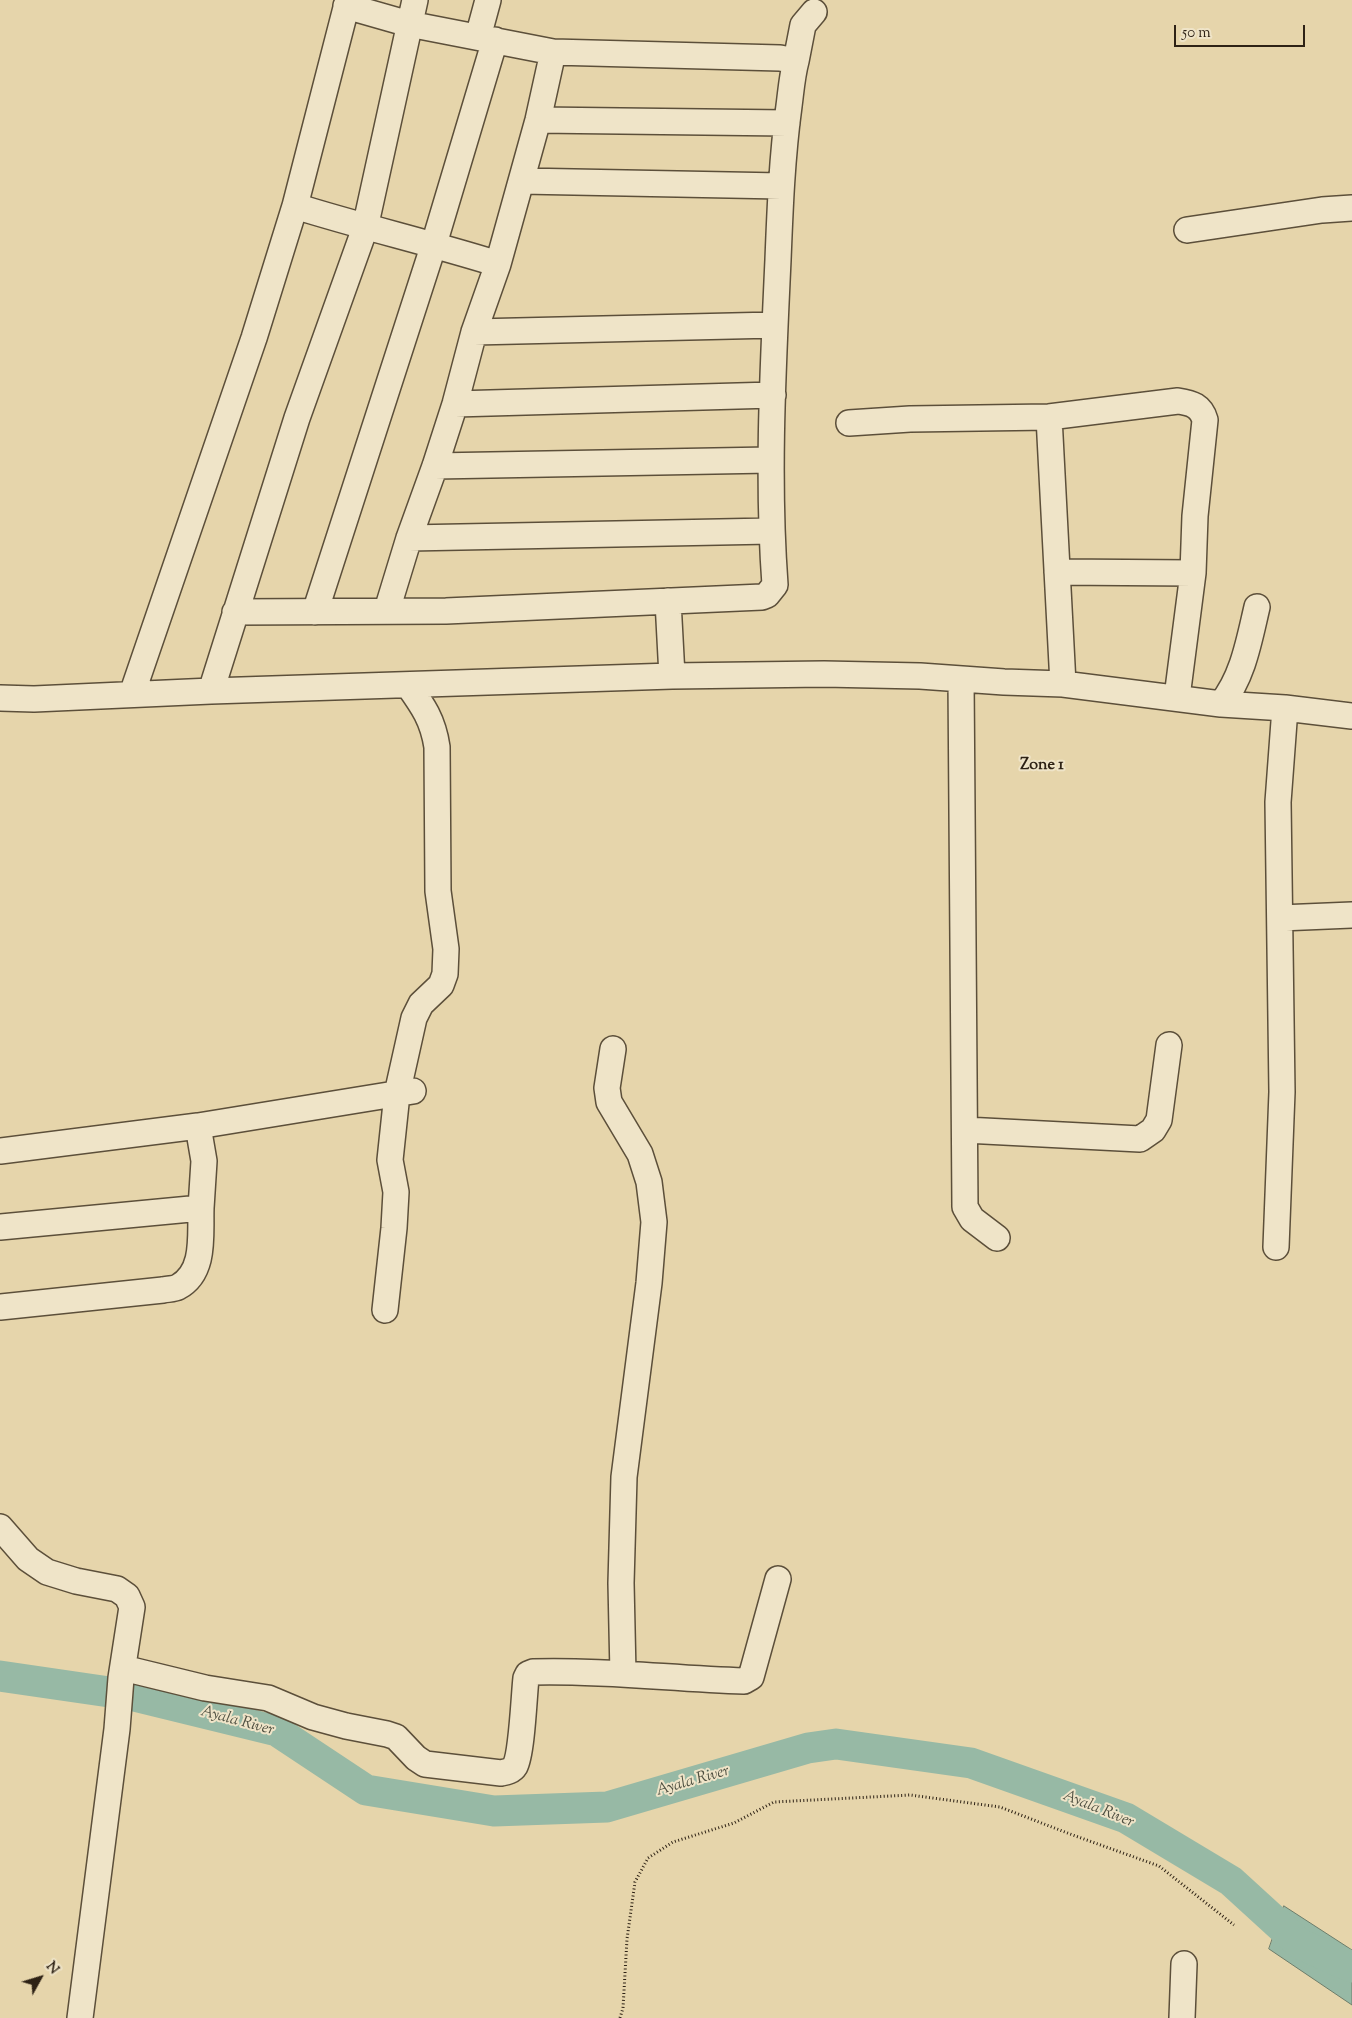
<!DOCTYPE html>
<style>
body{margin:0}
#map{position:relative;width:1352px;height:2018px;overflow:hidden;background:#e6d5ab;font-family:"Sorts Mill Goudy",serif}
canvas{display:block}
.north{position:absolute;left:15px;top:1953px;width:50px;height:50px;-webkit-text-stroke:4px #efe4c8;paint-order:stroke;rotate:51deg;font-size:14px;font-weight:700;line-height:20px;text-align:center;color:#2e2215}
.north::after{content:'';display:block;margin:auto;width:18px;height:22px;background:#2e2215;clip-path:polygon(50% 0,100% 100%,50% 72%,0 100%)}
.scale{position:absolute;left:1174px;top:25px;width:131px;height:22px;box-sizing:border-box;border:2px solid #2e2215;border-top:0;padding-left:6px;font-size:15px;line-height:18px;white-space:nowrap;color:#2e2215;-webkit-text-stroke:4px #efe4c8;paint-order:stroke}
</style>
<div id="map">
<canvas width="1352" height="2018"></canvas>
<div class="north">N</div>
<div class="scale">50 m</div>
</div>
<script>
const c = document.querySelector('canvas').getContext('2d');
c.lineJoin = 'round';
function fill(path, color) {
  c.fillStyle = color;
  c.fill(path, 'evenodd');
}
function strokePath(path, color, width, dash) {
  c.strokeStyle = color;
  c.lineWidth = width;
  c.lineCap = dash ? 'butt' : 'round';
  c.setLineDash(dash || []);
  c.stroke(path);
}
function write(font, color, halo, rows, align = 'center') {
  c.font = font + ' "Sorts Mill Goudy",serif';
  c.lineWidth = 4;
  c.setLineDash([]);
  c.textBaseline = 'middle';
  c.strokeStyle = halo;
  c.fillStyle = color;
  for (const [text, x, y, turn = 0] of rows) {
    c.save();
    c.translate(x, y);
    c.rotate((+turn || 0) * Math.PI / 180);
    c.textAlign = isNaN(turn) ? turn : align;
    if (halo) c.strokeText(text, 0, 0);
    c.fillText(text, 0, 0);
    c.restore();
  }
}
const water = new Path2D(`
 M1284,1906l68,44v55l-83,-56z`);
const river = new Path2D(`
 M0,1676l130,19 147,36 89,59 128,21 113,-4 201,-59 28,-4 135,19 155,55 105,63 69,63 52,23`);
const path = new Path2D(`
 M620,2018l3,-10 4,-69 8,-57 13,-24 25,-16 61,-19 40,-21 136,-7 90,12 70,27 89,32 75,59`);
const minor = new Path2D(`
 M478,37l10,-37
 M796,61l7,-36 11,-13
 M538,120l249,3
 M522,181l259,5
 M295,206c67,21 136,37 203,58
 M1187,230l135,-20 30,-2
 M474,332l301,-7
 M455,404l318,-9
 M1049,417l14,267
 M849,423l61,-4 139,-2 129,-16c14,2 23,5 27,19l-10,96 -2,57 -16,124
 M435,466l335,-6
 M409,538l362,-7
 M1057,572l136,1
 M668,601l4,75
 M387,610l22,-72 26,-72 20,-62 19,-72 24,-68 40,-144 15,-68
 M235,612l211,-1 316,-14 5,-2 8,-10c-8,-108 -2,-216 3,-325 2,-51 4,-103 11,-154 2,-15 3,-30 7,-45l-16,-3 -227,-6 -144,-28 -63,-18
 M315,612l119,-368 61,-204
 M961,679l4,528 7,12 25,19
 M211,691l86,-273 68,-190 50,-228
 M132,694l122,-356 41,-132 53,-206
 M0,698l34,1 177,-8 461,-15 152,-2 96,2 84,6 59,2 158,20 64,4 67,8
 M1221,704c22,-27 28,-63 36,-97
 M1280,918l72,-3
 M613,1049l-6,39 2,14 31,52 9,28 5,40 -5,61 -25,194 -3,106 2,91
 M965,1130l175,9 13,-9 6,-10 10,-75
 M0,1151l198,-25 215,-35
 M0,1227l201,-19 3,-47 -6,-35
 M1276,1247l6,-155 -4,-290 7,-94
 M0,1307l163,-17c5,-1 11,-1 15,-3 28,-15 22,-53 23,-79
 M385,1310l9,-82 2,-36 -6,-32 7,-66 17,-76 7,-14 20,-19 4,-11 1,-25 -8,-58 -1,-144c-4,-27 -14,-41 -29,-62
 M0,1527l28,32 19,13 29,9 41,8 10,7 5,11 -11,71 -4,51 -37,289
 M123,1668l82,20 63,10 45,19 33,9 41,8 9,3 20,21 9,6 76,9c5,-1 11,-2 14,-7 7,-13 9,-71 11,-88l2,-4 5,-2c71,-2 141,7 211,9l7,-4 27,-98
 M1182,2018l2,-54`);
const neighbourhoodNames = [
 ["Zone 1",1042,766]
];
const waterNames = [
 ["Ayala River",237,1722,15],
 ["Ayala River",693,1782,-16],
 ["Ayala River",1098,1810,22]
];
fill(water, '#97b9a5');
strokePath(water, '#6d7d6b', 1);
strokePath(river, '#97b9a5', 31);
strokePath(minor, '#5c4f3a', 28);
strokePath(path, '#2e2215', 3, [1, 2.5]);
strokePath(minor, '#efe4c8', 25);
write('bold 16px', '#2e2215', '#efe4c8', neighbourhoodNames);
write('italic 16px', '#4e4f40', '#efe4c8', waterNames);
</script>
